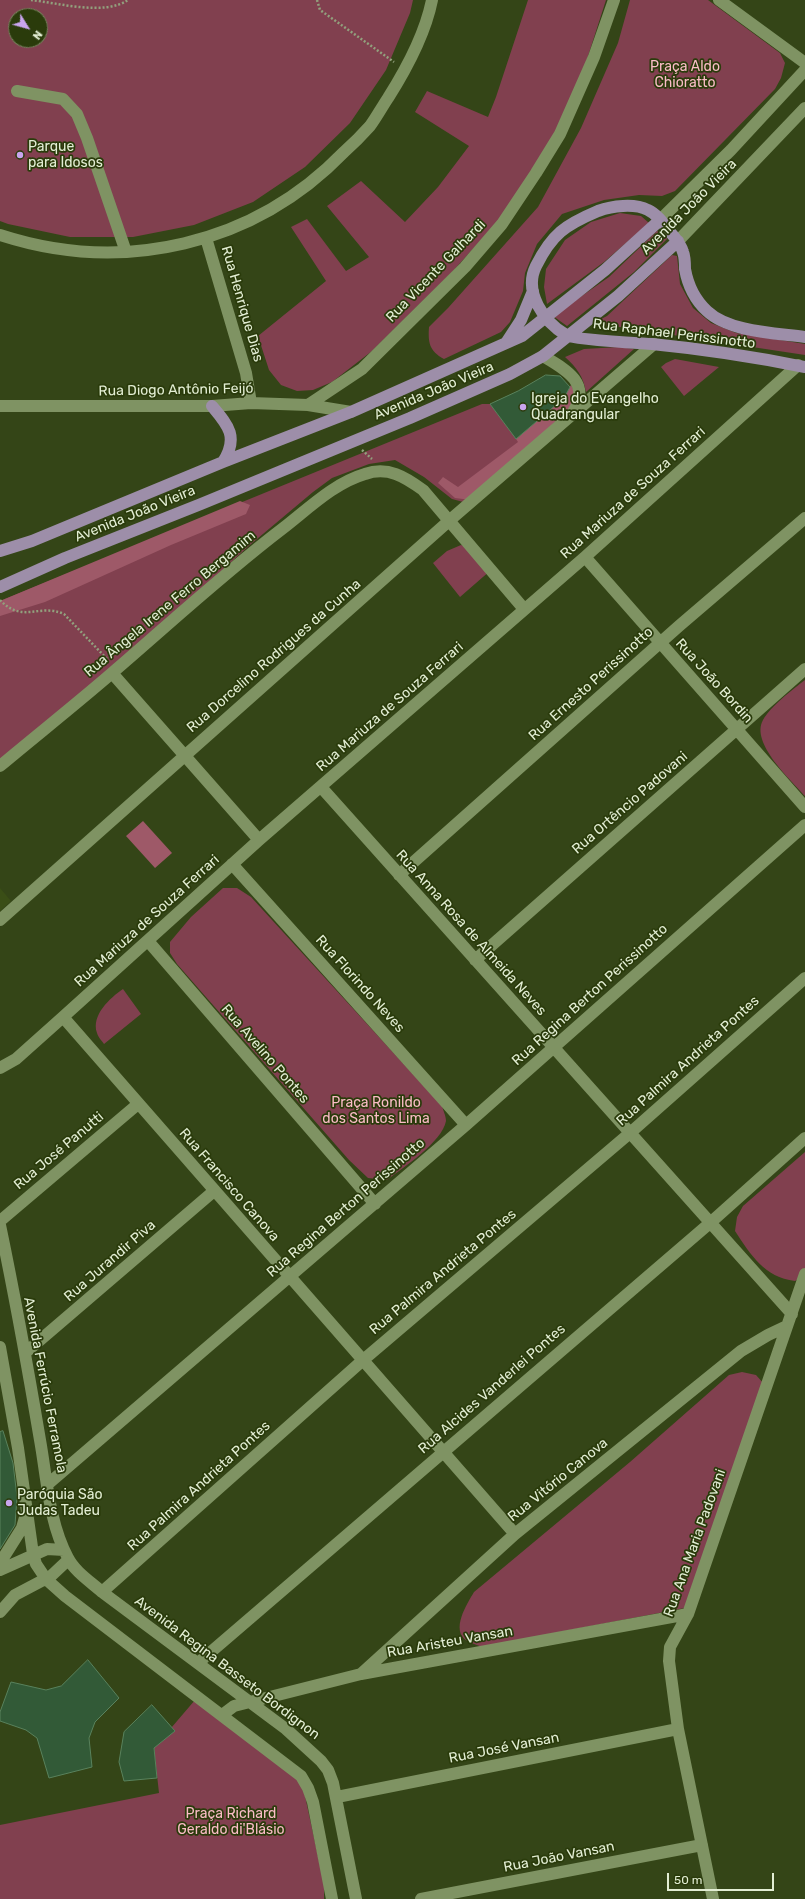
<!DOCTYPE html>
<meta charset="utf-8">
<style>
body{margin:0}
#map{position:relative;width:805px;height:1899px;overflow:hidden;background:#344517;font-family:Rubik,sans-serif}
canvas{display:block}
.north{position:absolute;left:8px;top:8px;width:40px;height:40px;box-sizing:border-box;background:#2a3b0b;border:1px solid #74835b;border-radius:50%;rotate:127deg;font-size:11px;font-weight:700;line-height:16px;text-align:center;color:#e3eed4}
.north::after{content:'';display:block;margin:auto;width:14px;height:18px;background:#c9a5ee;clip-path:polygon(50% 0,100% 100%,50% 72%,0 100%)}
.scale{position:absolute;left:667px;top:1873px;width:107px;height:18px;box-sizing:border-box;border:2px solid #e3eed4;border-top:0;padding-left:5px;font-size:12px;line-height:14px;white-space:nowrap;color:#e3eed4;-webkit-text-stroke:3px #2a3b0b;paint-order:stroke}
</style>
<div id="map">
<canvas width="805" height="1899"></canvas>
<div class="north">N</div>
<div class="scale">50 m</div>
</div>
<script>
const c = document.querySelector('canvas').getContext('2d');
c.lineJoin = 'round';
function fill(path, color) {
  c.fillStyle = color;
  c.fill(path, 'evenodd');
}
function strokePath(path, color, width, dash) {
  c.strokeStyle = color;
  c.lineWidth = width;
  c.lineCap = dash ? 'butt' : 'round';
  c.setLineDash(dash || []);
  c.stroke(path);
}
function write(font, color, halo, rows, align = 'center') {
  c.font = font + ' Rubik,sans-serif';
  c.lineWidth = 3.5;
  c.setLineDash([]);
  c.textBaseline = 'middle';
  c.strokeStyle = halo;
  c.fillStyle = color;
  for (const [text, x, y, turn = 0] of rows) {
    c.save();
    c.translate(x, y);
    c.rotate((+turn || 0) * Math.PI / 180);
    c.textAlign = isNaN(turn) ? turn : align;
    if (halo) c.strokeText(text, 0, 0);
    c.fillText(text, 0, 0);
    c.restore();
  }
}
const built = new Path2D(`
 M0,888l11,13 -11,10z`);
const green = new Path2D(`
 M0,0h413l-3,13 -24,57 -36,53 -45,44 -52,35 -59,23 -61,12h-63l-62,-13 -8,-3zM16,16h24v24h-24z
 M528,0h78l-25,78 -30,67 -48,71 -52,57 -79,78 -40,31 -19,8 -16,1 -16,-6 -12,-15 -11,-34 68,-55 -35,-54 16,-8 39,52 23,-14 -42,-51 34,-25 44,41 33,-35 31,-41 -54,-34 12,-21 61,26 8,-20z
 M630,0h78l72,53 5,10 -4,15 -6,11 -100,102 -13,5 -23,-1 -35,5 -42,14 -25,30 -12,29 -2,18 -13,31 -9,10 -57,27c-15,-8 -16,-17 -15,-32l19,-19 90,-101 43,-79 37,-85z
 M620,213l21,3 8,7 -45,39 -57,42 -3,-17 2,-18 19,-29 26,-18z
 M657,231l8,2 2,6 -33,33 -67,54 -14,-10 56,-39z
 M672,255l5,1 3,28 13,24 18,15 25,10 69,11v11l-185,-28 -23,-1v-5l10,-5z
 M619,347l15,2 -48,43c-3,-16 -9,-24 -21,-35l19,-8z
 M675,359l44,8 -35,29 -23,-29 5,-4z
 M482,404h8l39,51 -62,48 -15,-4 -28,-22 -29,-17 -26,4 -37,14 -19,14 -62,52 -69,63 -182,157v-163z
 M461,545l10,3 20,22 -31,27 -27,-34 14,-12z
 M805,680v116c-14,-16 -55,-53 -42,-76 7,-13 30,-31 42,-40z
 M223,888h14l14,9 191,209c1,4 4,10 4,15 -4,21 -42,46 -59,59l-19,-2 -19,-18 -172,-196 -7,-11v-11l21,-25z
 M123,989l18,25 -37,30c-2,-3 -6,-7 -7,-11 -6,-18 13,-35 26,-44z
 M805,1152v118l-2,6 -8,5c-31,-4 -44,-26 -60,-50l2,-14 6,-11z
 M742,1372l14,3 8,9 -74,223 -208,40c-5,-2 -11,-4 -15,-6 -17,-11 0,-37 7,-49l156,-130 99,-87z
 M195,1700l107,82 22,102v15h-324v-74l159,-32 -5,-45z`);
const forest = new Path2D(`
 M571,385l8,15 -108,100 -16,-2 -17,-15 5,-6 15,10 60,-45 -2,-3 47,-41z
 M240,501l10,4 -4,9 -75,31 -126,57 -45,14v-15z
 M143,821l29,32 -17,15 -29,-32z`);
const building = new Path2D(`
 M546,375l14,1 10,11 -6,11 -48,41 -26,-35 28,-13z
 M3,1431l10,32 4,34 -2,28 -15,24v-117z
 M88,1660l31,38 -24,24 -6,16 3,29 -43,11 -12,-40 -11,-8 -26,-9v-9l11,-30 35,8 15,-4z
 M152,1705l23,26 -21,17 3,30 -33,3 -5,-19 5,-30z`);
const path = new Path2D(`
 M31,0c27,3 74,16 97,0
 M317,0l3,10 74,52
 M362,450l10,9
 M0,600c23,24 39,3 64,14l44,46`);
const minor = new Path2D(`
 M719,0l86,63
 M17,91l46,8 14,15 10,24 39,114
 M660,220l71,-70 74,-80
 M0,235c123,40 254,10 344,-83 9,-8 18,-17 26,-26 6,-8 12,-19 18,-28 19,-30 37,-63 44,-98
 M206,238l40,135 5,30
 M678,241l127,-133
 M543,356c22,13 49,27 30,56
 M308,405l54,-36 103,-102 37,-43 34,-51 24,-39 34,-77 20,-57
 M0,406h212l39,-3 57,2 43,7
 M585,557l220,250
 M112,673l147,167
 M0,766c37,-31 75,-61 112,-93 56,-48 111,-99 170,-144 26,-20 52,-46 83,-55 23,-8 40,3 58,16l101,119
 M321,787l471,527
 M232,864l234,261
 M399,875l280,-249 126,-108
 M0,920l450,-400 204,-176
 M148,941l227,263
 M475,960l330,-291
 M63,1017l452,517
 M0,1068l16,-9 47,-42 196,-177 326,-283 213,-192
 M0,1221l138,-117
 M0,1225c15,72 28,144 40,215 7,39 9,83 28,118 7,14 23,24 34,34l184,137 35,32 7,9 5,13 23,116
 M0,1347l18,101 15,106 3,10 10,15 19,17 236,180 7,12 5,14 19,97
 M25,1353l189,-162
 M48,1484l418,-359 339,-300
 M0,1563l22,-35 4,-14
 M0,1570l47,-21 17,1
 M102,1592l260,-231 268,-228 175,-155
 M0,1612l15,-17 36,-19 17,-16
 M198,1663l512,-440 95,-85
 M361,1674l154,-140 226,-183 27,-16 19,-9
 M222,1715l12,-9 127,-32 327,-60
 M337,1797l341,-68
 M421,1899l281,-54
 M713,1899l-35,-170 -9,-68 1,-14 18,-33 117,-340`);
const major = new Path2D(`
 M805,337c-29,-4 -76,-5 -98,-26 -13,-12 -19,-25 -22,-42 0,-6 0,-12 -2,-17 -2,-8 -8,-14 -13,-20 -6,-8 -13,-18 -22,-22 -14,-7 -36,-4 -50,1 -33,14 -46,23 -62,55 -13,26 8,56 30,69 8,5 72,8 86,9 51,5 103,13 153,23
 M506,343l15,-23 12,-29
 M212,406c16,19 27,31 11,56
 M0,551l32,-10 191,-79 128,-50 171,-76 83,-66 55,-50
 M0,587l65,-29 136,-54 209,-86 100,-44 33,-18 75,-60 60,-55`);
const markers = [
 [20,155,4,"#c9a5ee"],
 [523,407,4,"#c9a5ee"],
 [9,1503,4,"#c9a5ee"]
];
const parkNames = [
 ["Praça Aldo",685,67],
 ["Chioratto",685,83],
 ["Praça Ronildo",376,1103],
 ["dos Santos Lima",376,1119],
 ["Praça Richard",231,1814],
 ["Geraldo di'Blásio",231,1830]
];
const poiNames = [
 ["Parque",28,147],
 ["para Idosos",28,163],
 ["Igreja do Evangelho",531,399],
 ["Quadrangular",531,415],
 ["Paróquia São",17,1495],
 ["Judas Tadeu",17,1511]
];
const streetNames = [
 ["Avenida João Vieira",689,207,-45],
 ["Rua Vicente Galhardi",436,271,-46],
 ["Rua Henrique Dias",242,304,74],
 ["Rua Raphael Perissinotto",674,334,7],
 ["Rua Diogo Antônio Feijó",176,390,-1],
 ["Avenida João Vieira",434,391,-23],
 ["Rua Mariuza de Souza Ferrari",633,493,-42],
 ["Avenida João Vieira",135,514,-22],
 ["Rua Ângela Irene Ferro Bergamim",170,604,-40],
 ["Rua Dorcelino Rodrigues da Cunha",274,656,-41],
 ["Rua João Bordin",714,681,48],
 ["Rua Ernesto Perissinotto",591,684,-42],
 ["Rua Mariuza de Souza Ferrari",390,707,-41],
 ["Rua Ortêncio Padovani",630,803,-41],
 ["Rua Mariuza de Souza Ferrari",147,921,-42],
 ["Rua Anna Rosa de Almeida Neves",471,933,48],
 ["Rua Florindo Neves",360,984,48],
 ["Rua Regina Berton Perissinotto",590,995,-42],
 ["Rua Avelino Pontes",265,1054,49],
 ["Rua Palmira Andrieta Pontes",688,1061,-42],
 ["Rua José Panutti",59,1151,-40],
 ["Rua Francisco Canova",229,1185,49],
 ["Rua Regina Berton Perissinotto",346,1208,-41],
 ["Rua Jurandir Piva",110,1261,-41],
 ["Rua Palmira Andrieta Pontes",443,1272,-40],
 ["Avenida Ferrúcio Ferramola",45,1385,79],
 ["Rua Alcides Vanderlei Pontes",492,1389,-41],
 ["Rua Vitório Canova",558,1480,-39],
 ["Rua Palmira Andrieta Pontes",199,1486,-42],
 ["Rua Ana Maria Padovani",695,1543,-70],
 ["Rua Aristeu Vansan",450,1642,-10],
 ["Avenida Regina Basseto Bordignon",227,1668,37],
 ["Rua José Vansan",504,1748,-11],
 ["Rua João Vansan",559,1857,-11]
];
fill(built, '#3a4e16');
fill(green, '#81404f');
fill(forest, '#9e5968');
fill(building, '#325a37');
strokePath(building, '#59825d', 1);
strokePath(path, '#92a07d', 2.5, [2, 2]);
strokePath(minor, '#7f9363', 12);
strokePath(major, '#9d8ea9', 12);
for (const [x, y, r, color] of markers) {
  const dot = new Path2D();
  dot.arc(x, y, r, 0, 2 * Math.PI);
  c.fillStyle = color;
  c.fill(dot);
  strokePath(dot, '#2a3b0b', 1.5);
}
write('14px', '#fbbcc7', '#2a3b0b', parkNames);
write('14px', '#e3eed4', '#2a3b0b', poiNames, 'left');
write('14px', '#e3eed4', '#2a3b0b', streetNames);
</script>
